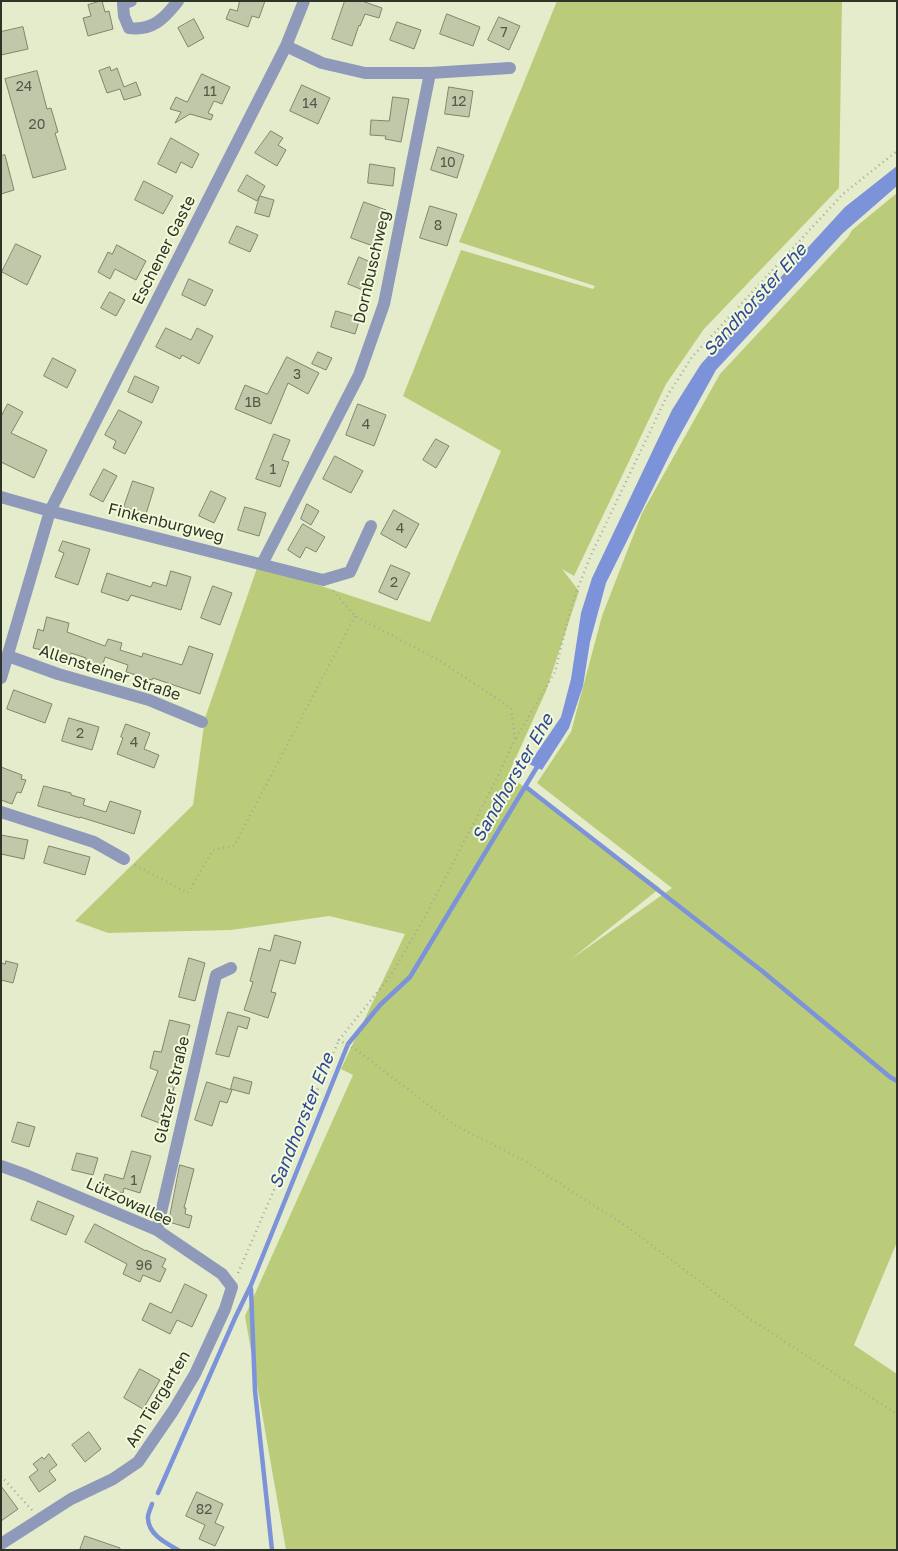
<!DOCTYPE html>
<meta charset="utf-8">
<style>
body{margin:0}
#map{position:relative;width:898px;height:1551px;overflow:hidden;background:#e4eccc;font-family:"Golos Text",sans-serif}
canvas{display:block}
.frame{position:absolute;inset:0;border:2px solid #303327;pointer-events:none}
</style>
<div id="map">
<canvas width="898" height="1551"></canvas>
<div class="frame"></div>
</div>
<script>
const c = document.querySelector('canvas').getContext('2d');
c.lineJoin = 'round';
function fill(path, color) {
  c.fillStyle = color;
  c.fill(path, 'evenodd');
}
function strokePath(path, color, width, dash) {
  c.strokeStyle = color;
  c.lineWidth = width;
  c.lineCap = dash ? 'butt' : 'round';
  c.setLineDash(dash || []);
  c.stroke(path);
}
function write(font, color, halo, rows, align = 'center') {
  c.font = font + ' "Golos Text",sans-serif';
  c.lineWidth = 4;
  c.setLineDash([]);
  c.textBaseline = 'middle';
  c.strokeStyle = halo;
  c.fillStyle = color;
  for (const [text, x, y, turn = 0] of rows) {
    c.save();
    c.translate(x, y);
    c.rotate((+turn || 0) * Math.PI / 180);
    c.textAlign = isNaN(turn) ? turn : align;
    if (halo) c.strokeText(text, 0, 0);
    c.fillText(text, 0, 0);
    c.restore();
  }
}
const green = new Path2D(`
 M557,1h285l-3,187 -135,141 -38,55 -92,192 -12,-7 17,22 -33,100 -38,84 152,113 -90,72 102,-72 -135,-105 34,-51 31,-116 40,-103 78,-139 128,-137 4,-7 45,-37v1049l-43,103 43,29v176h-611l-41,-234 108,-241 -12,-6 64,-135 -76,-18 -98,14 -123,3 -33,-12 118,-116 12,-87 53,-153 172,57 71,-171 -98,-55 58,-146 132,39 2,-3 -136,-44z`);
const water = new Path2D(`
 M897,166v20l-54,47 -127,137 -42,76 -68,137 -16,59 -7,44 -14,42 -27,42 -13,-6 32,-47 10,-38 10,-66 11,-35 80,-168 29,-46 144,-157z`);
const stream = new Path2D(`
 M526,787l236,184 128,106 7,4
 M251,1289l4,102 17,159
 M158,1493l77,-175 16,-33 97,-241 32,-39 30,-28 130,-215
 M152,1504c-1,4 -5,11 -4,15 1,16 18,24 30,31`);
const building = new Path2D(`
 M102,1l3,11 4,-1 4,18 -25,7 -5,-18 8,-2 -3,-11z
 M240,1h25l-6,17 -7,-2 -4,11 -22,-8 4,-10 7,2z
 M345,1h17l20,7 -3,10 -14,-4 -5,12 -1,-1 -7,21 -20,-7z
 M447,14l33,13 -7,19 -33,-12z
 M499,17l21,9 -11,24 -21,-10z
 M194,19l10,19 -16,9 -10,-19z
 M397,22l24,8 -7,19 -24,-9z
 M23,27l5,22 -27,6v-23z
 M110,67l1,4 6,-3 7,19 12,-5 5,13 -17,5 -4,-11 -13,4 -8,-22z
 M37,71l10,38 4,-1 7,24 -3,1 11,36 -33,9 -28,-99z
 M202,74l28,13 -8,17 -8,-3 -6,12 5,2 -2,5 -21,-6 -15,9 6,-11 -11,-3 6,-12 11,5z
 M302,85l28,13 -12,26 -28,-13z
 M449,87l24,4 -4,26 -24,-3z
 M393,97l16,2 -8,43 -16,-3 1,-3 -16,-1 1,-15 18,1z
 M271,131l12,7 -5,7 8,5 -9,16 -22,-13z
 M171,138l28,16 -7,14 -11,-6 -5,11 -18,-9z
 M438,147l26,8 -7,23 -26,-8z
 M5,155l9,35 -13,4v-38z
 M370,164l25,4 -2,18 -25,-3z
 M247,175l18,11 -8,15 -19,-10z
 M144,181l29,15 -10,18 -28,-14z
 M260,196l14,4 -5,17 -14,-4z
 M364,202l22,8 -13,36 -22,-8z
 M430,206l27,8 -10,32 -27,-8z
 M237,226l21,9 -8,17 -21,-9z
 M16,244l25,12 -14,29 -25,-13z
 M117,245l29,16 -10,19 -21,-11 -5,10 -12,-7 10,-20 4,2z
 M359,257l18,8 -12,26 -17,-7z
 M189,279l24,11 -8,16 -23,-11z
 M110,292l15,8 -9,16 -15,-8z
 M336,311l24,7 -5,16 -24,-7z
 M166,328l25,12 6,-12 16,8 -14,28 -17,-9 -2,4 -24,-12z
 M318,352l14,6 -6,12 -14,-6z
 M287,357l32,16 -11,21 -20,-11 -17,41 -36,-15 10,-24 22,9z
 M53,358l23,12 -9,18 -23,-12z
 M135,376l24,11 -7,16 -24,-11z
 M8,404l15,8 -12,21 36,17 -13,28 -33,-16v-45z
 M358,404l28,11 -12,31 -28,-11z
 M119,410l23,12 -17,32 -12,-6 3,-7 -11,-6z
 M274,434l16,6 -8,20 7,2 -9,25 -24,-8z
 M436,439l13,7 -13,22 -13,-8z
 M335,456l28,15 -12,22 -28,-14z
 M104,469l13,7 -14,26 -13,-7z
 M133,481l21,7 -8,26 -22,-7z
 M211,491l15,7 -12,25 -15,-7z
 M307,504l12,7 -8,14 -10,-6z
 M245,507l21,6 -7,23 -21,-6z
 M394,510l25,14 -13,24 -25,-14z
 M303,524l22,13 -9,15 -10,-5 -6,11 -12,-8z
 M63,541l27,8 -12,36 -23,-8 9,-24 -5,-2z
 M391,565l19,8 -13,27 -18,-8z
 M171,571l20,6 -10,33 -50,-15 -3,6 -27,-9 6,-19 44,14 2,-5 13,4z
 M213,586l19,7 -12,32 -19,-7z
 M47,617l22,6 -2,9 38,14 3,-7 14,4 -2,7 22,7 1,-4 39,12 7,-19 24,8 -13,40 -47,-16 -1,2 -26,-8 2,-7 -23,-8 -3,10 -17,-5 1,-4 -15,-5 -1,3 -37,-8 5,-19 5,2z
 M14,690l38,14 -7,19 -38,-14z
 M69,718l30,9 -7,23 -30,-9z
 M126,724l24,9 -6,16 15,6 -5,13 -37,-14 6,-16 -2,-1z
 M1,767l21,8 -1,4 5,1 -5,13 -4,-1 -5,12 -11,-4z
 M44,786l27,7v2l14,4 -2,6 23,7 4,-11 31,10 -7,23 -54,-17v1l-42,-12z
 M1,835l27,5 -4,19 -23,-5z
 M49,846l41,11 -5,18 -41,-12z
 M275,935l26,7 -6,22 -15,-4 -9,32 5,1 -8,25 -24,-8 9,-28 -3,-1 9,-33 11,3z
 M189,958l16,5 -10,38 -16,-4z
 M6,961l12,3 -5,19 -12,-3v-17l4,1z
 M228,1012l22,6 -3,11 -9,-3 -9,31 -13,-3z
 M170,1020l20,5 -17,59 2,1 -13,39 -21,-8 17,-45 -8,-3 4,-17 7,1z
 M234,1077l18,5 -3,12 -18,-5z
 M207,1082l25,8 -5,13 -7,-2 -8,25 -17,-6z
 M18,1122l17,5 -6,20 -17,-5z
 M132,1151l19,5 -11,37 -16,-5 -1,5 -22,-6 4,-13 18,5z
 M77,1153l21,5 -5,17 -21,-5z
 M180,1165l14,4 -10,39h2l-1,6 7,2 -3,12 -20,-6z
 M38,1201l36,15 -8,19 -35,-15z
 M95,1224l51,27v-1l20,9 -4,8 4,2 -6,13 -17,-7 -3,7 -17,-8 4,-10 -42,-22z
 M185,1284l22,11 -15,32 -15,-7 -7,14 -28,-14 8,-17 21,10z
 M140,1369l20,11 -17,29 -19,-11z
 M89,1432l12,17 -16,13 -13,-17z
 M49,1454l8,11 -8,6 7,9 -17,12 -10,-15 9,-7 -5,-6 9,-7 2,2z
 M1,1486l17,23 -17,12z
 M197,1492l26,12 -8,19 9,4 -9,19 -16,-7 6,-14 -19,-9z
 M85,1536l35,12v2h-40z`);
const path = new Path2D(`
 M333,591l22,25 87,46 69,46 4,31 -18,39 -70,135 -36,62 -52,65 19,11 98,75 69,35 104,67 121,91 147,95
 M516,738l39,-66 17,-69 19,-48 75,-157 26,-41 151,-163 54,-43
 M135,865l53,28 25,-43 21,-4 121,-230
 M238,1273l101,-233
 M1,1476l31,34`);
const minor = new Path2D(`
 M131,1l-8,3 1,12 5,12c23,3 35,-9 49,-27
 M286,46l36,17 43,10h65l80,-5
 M1,497l49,14 273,69 27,-8 21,-46
 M262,564l97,-189 25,-71 46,-231
 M8,656l50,18 91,26 53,22
 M1,678l49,-167 236,-465 18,-45
 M1,812l93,30 30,17
 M1,1166l25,9 131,55 65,44 10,13 -7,22 -30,65 -22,37 -35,51 -25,17 -42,20 -70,45
 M157,1230l59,-255 15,-7`);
const numberNames = [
 ["7",504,33],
 ["24",24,87],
 ["11",210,92],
 ["12",459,102],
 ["14",310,104],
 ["20",37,125],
 ["10",448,163],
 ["8",438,226],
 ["3",297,375],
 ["1B",253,403],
 ["4",366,425],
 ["1",273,470],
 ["4",400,529],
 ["2",394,583],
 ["2",80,734],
 ["4",134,743],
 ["1",134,1181],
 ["96",144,1266],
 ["82",204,1510]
];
const streetNames = [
 ["Eschener Gaste",164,250,-63],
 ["Dornbuschweg",372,267,-77],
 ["Finkenburgweg",166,523,14],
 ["Allensteiner Straße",110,673,18],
 ["Glatzer Straße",172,1090,-77],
 ["Lützowallee",129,1202,25],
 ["Am Tiergarten",158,1399,-59]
];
const waterNames = [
 ["Sandhorster Ehe",755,300,-48],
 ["Sandhorster Ehe",513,778,-60],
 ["Sandhorster Ehe",302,1121,-68]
];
fill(green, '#bacc7a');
fill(water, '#7c92d9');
strokePath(stream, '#7c92d9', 4.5);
fill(building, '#c0c8a9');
strokePath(building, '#7f8669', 1);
strokePath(path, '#a5ab92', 2.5, [1, 4]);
strokePath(minor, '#8f9abb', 12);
write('14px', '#545848', null, numberNames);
write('16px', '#303327', '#f1fad9', streetNames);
write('italic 18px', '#324599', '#f1fad9', waterNames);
</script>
